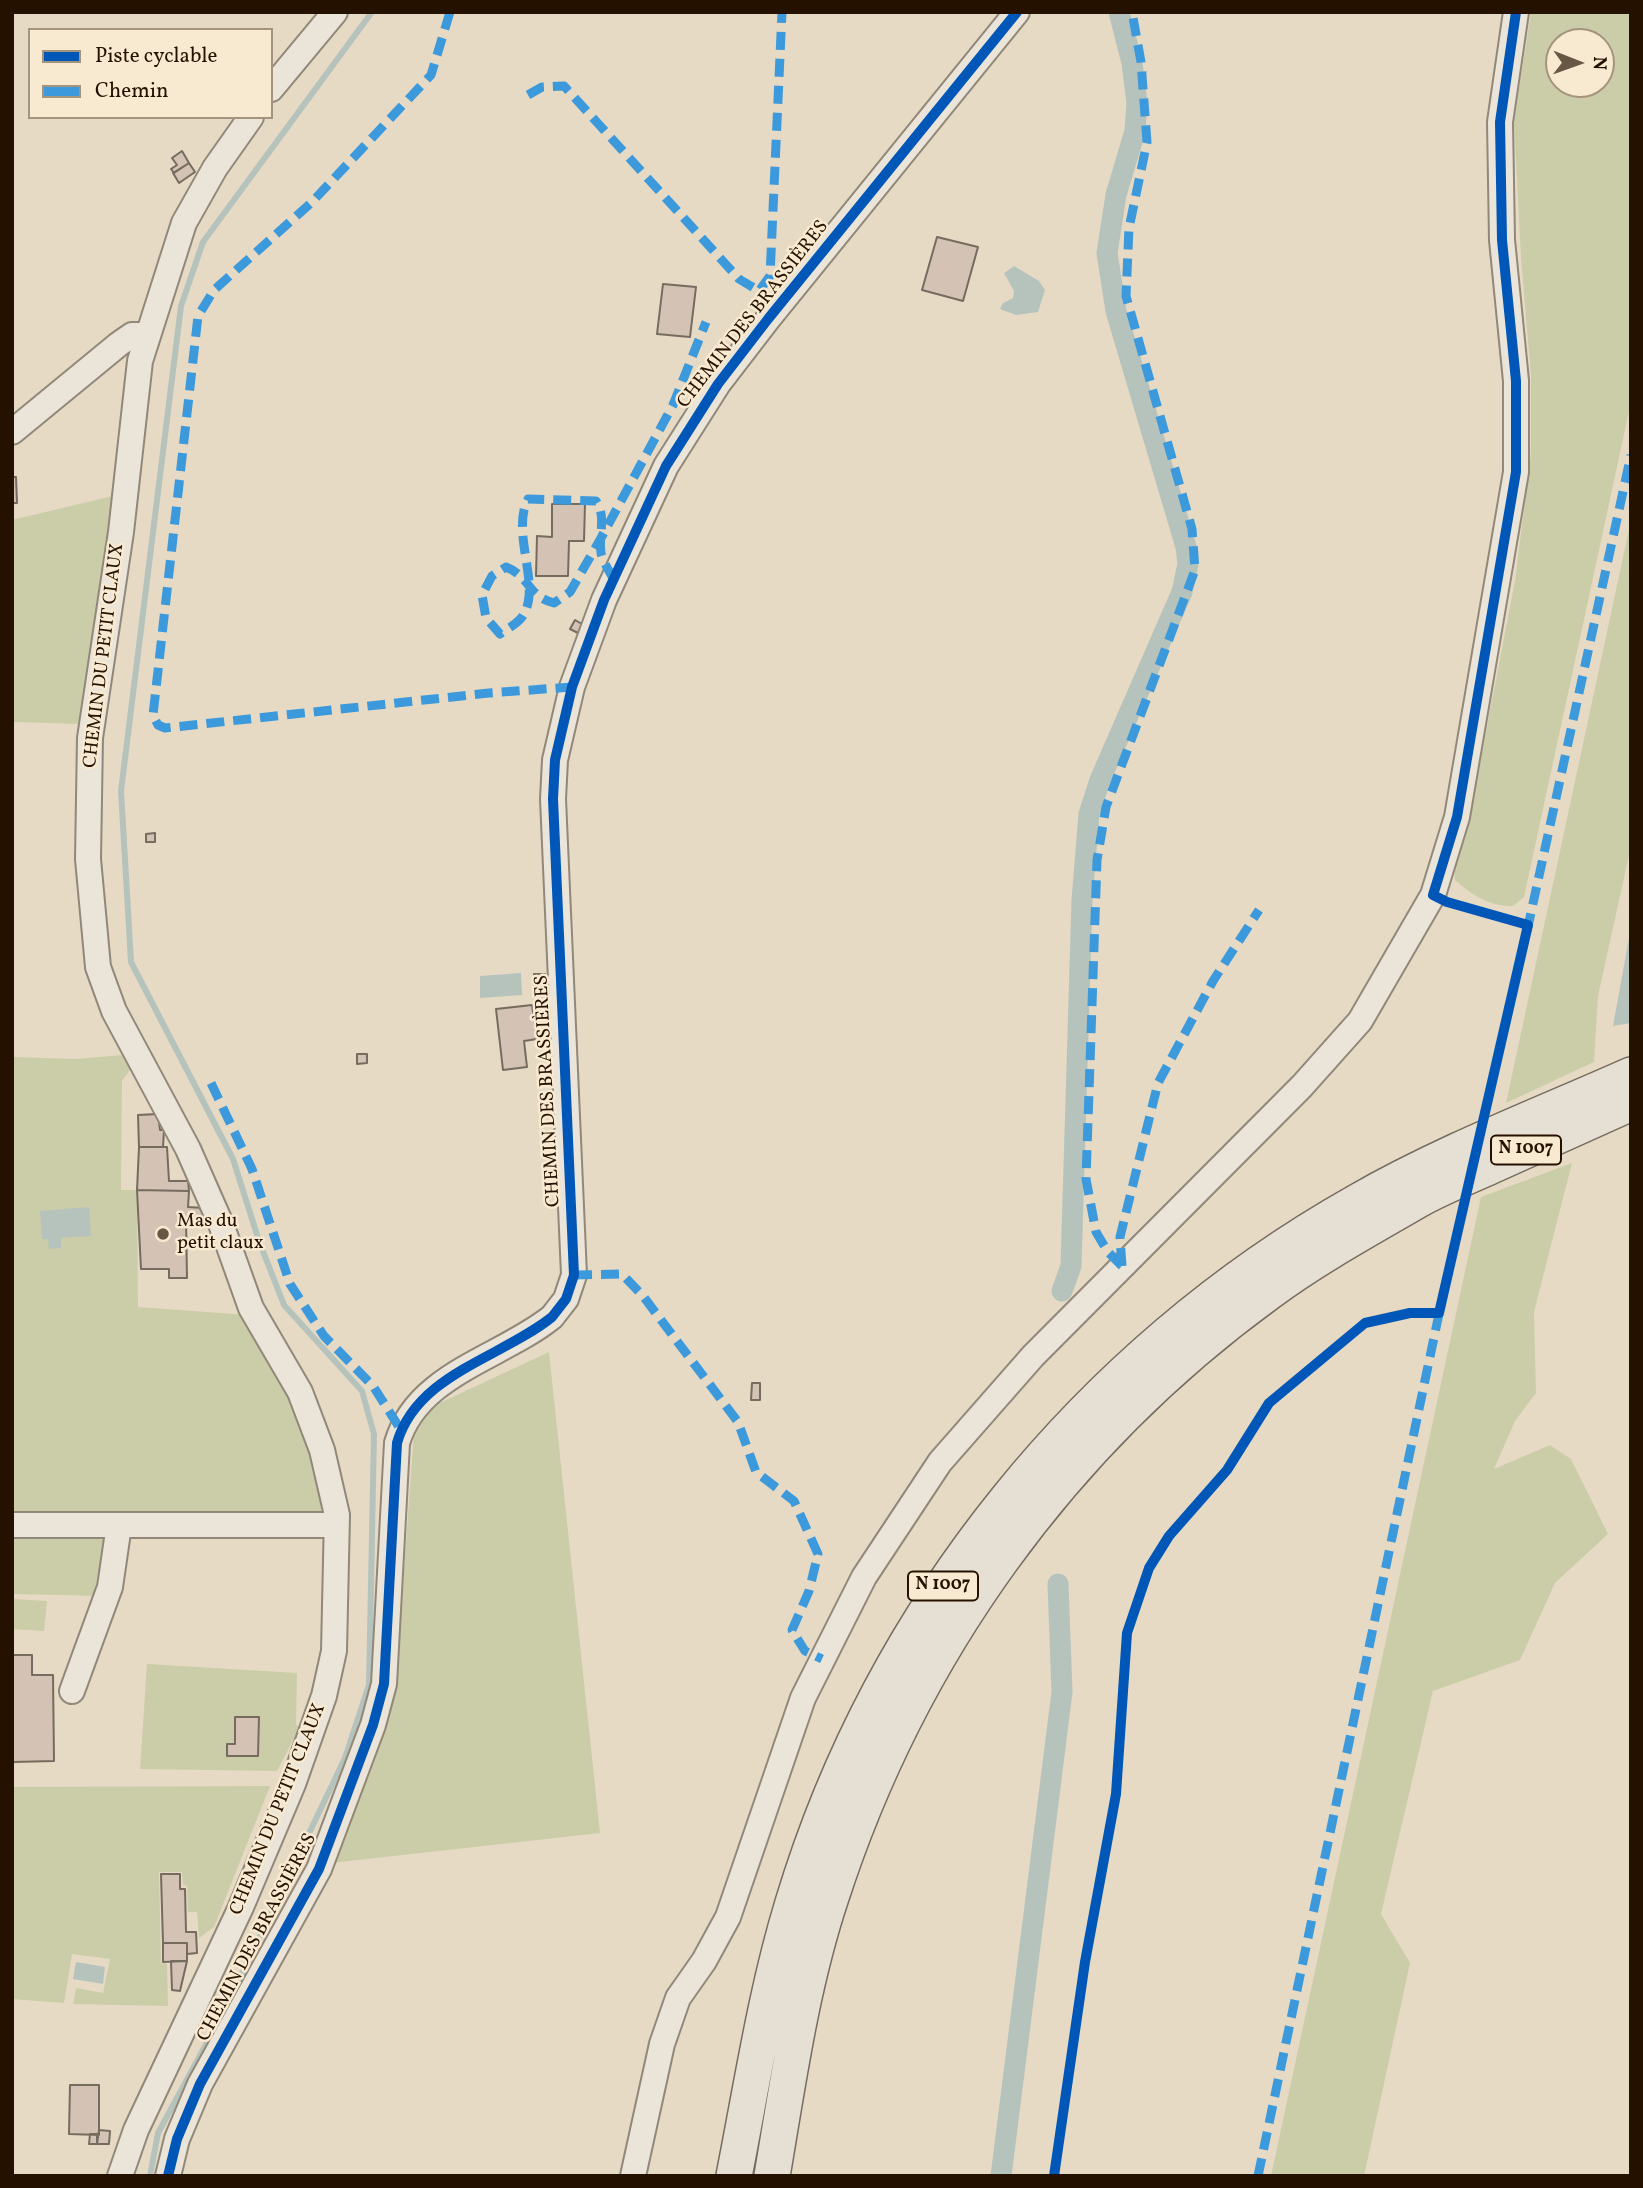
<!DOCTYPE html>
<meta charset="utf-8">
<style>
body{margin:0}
#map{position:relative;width:1643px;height:2188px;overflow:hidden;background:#e6dac4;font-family:Vollkorn,serif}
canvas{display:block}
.frame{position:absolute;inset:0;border:14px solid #251100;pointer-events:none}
.legend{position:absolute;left:28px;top:28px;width:245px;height:91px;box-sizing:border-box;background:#f8ead0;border:2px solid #a4937d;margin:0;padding:9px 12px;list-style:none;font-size:21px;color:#251100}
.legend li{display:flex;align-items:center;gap:14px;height:35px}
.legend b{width:35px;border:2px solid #a4937d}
.north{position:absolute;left:1545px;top:28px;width:70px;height:70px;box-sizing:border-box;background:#f8ead0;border:2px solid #a4937d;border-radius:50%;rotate:91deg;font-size:19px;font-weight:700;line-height:28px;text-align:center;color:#251100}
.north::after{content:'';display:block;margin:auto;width:24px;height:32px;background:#695745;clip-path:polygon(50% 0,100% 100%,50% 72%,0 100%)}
</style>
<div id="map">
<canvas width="1643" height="2188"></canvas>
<div class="frame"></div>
<ul class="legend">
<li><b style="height:9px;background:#0057b8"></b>Piste cyclable</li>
<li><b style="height:9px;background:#3c9adc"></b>Chemin</li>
</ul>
<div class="north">N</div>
</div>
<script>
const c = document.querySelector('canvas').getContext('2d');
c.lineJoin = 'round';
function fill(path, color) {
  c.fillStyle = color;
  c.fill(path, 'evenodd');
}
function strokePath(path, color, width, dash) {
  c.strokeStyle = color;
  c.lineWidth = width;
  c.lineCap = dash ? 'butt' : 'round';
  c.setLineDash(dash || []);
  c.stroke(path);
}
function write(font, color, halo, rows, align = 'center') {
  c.font = font + ' Vollkorn,serif';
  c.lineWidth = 5;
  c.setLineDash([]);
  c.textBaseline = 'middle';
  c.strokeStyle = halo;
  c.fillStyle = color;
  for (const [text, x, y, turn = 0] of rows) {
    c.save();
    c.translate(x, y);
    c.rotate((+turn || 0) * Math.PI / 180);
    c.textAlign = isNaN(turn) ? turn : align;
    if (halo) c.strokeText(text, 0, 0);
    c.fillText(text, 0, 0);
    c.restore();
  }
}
const green = new Path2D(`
 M1531,12h100v390l-107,495 -11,9c-24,0 -40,-10 -58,-26l-1,-11 14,-44 47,-244 16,-128v-77l-10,-118 -7,-137zM1601,42v42h-42v-42z
 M117,495l-35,229 -70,-2v-202z
 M1631,520v326l-33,150 -4,66 -88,41z
 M123,1055l8,6 -1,9 -8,11 -1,109h16l1,117 109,8 48,79 38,122h-321v-459l64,2z
 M1572,1163l-38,149 2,81 -21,28 -21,48 56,-24 21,14 37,75 -53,49 -35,77 -87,31 -52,223 29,49 -46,213h-93l210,-979z
 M549,1352l51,481 -269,30 67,-210 16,-221 15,-24z
 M12,1534l92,1 -3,61 -89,-2z
 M12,1599l35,2 -3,30 -32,-2z
 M147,1664l150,9 -1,52 4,2 -23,44 -137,-2z
 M270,1786l-56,141 -15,11 -2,-26h-9l-1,-26 -4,-1 -1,-13h-23l2,91 6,1 1,42 -95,-2 3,-16 27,5 7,-34 -38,-5 -8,49 -52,-4v-212z`);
const water = new Path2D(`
 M1014,266l25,15 6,9 -7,22 -22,3 -16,-6 3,-6 10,-5 1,-7 -10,-18z
 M1631,927v96l-18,3z
 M521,973l1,22 -42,3v-22z
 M89,1207l2,29 -30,2v10l-12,1 -1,-10h-6l-2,-28z
 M76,1962l29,5 -2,17 -30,-5z`);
const stream = new Path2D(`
 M150,2176l8,-43 64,-118 123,-257 24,-73 5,-251 -12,-43 -78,-86 -25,-64 -26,-82 -102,-197 -10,-171 60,-485 22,-64 169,-230`);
const canal = new Path2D(`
 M1062,1291l9,-25 11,-366 7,-86 11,-34 82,-188 6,-28 -2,-17 -70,-236 -9,-58 9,-58 19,-64 2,-28 -5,-40 -13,-51
 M1001,2176l61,-484 -4,-108`);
const building = new Path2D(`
 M182,151l7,12 -15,10 -3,-4 6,-4 -5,-7z
 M189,163l6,9 -16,11 -6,-10z
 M937,237l41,10 -15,54 -41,-11z
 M663,284l33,3 -6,50 -33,-3z
 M12,477h4l1,26h-5z
 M552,504h33l-1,37h-15l-1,35h-32l1,-40 15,1z
 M575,620l7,4 -4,9 -8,-4z
 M155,833v9h-9v-8z
 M534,974h11v29l-10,1z
 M532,1005l5,34 -13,2 3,26 -24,3 -7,-61z
 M357,1054h10v9l-10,1z
 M158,1114l2,16h4l-1,17h-24l-1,-32z
 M139,1147h28l2,34h19l1,10 -52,-1z
 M137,1190l52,1 -1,16 15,1 1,10 -18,1 1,59h-18v-9h-28z
 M752,1383h8v17h-9z
 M12,1655h20v20h21l1,86 -42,1z
 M235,1717h24l-1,39h-31v-12h8z
 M161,1874h19v15h5l1,43h10l1,21 -10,1v-11h-24z
 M163,1943h24v18l-24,1z
 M171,1961h16l-7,30 -8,-1z
 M70,2085h29v50l-30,-1z
 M99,2130l11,1 -1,13h-12z
 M90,2134h7v10h-8z`);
const minor = new Path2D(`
 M271,89l64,-77
 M12,432l107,-88 13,-9h15
 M12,1525h324
 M72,1691l38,-104 9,-62
 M120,2176l16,-46 105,-223 52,-123 31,-88 10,-45 3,-136 -15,-65 -22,-58 -49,-84 -30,-84 -33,-75 -74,-138 -16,-44 -10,-108 2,-121 31,-206 19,-171 44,-138 31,-55 36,-51
 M168,2176l9,-37 23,-55 119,-215 54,-144 11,-41 13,-241c20,-69 104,-85 155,-126l14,-18 8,-24 -21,-476 2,-39 17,-73 32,-87 62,-134 52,-82 50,-65 249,-307
 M633,2176l29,-132 16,-46 26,-37 24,-44 75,-219 61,-121 76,-115 93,-106 269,-270 58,-65 73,-126 24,-78 59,-345v-91l-14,-141 -2,-118 16,-110`);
const highway = new Path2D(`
 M734,2176c18,-91 32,-185 59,-273 89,-296 296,-550 564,-701 87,-50 182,-86 274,-127
 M772,2176c16,-94 29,-189 59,-279 79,-244 230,-454 438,-605 46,-34 99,-63 149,-92 23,-13 49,-23 73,-34 46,-21 93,-42 140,-63`);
const quiet = new Path2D(`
 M450,12l-19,63 -120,128 -97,87 -16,26 -45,399 5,10 7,3 324,-35 83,-6
 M528,95l14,-8 22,-1 175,193 20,12 11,-15 12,-264
 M614,580c-4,-8 -11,-18 -13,-27 -3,-18 6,-36 -5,-52l-68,-2c-18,34 15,89 -6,118 -4,6 -15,12 -22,17l-14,-16 -4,-23 10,-19 14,-9c25,10 21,29 48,36l16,-11 31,-54 72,-133 33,-83
 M1527,931l104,-476
 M211,1083l41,86 38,115 34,52 49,50 28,44
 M1122,1266l-14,-14 -12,-20 -10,-53 11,-319 9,-53 89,-237 -3,-41 -66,-233 3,-68 18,-86 -6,-80 -9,-50
 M1122,1266l-2,-29 38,-154 55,-102 46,-71
 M574,1275l48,-1 21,22 95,126 18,50 38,29 24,53 -9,37 -17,39 13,21 17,8
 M1258,2176l182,-867`);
const cycleway = new Path2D(`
 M168,2176l9,-37 23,-55 119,-215 54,-144 11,-41 13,-241c20,-69 104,-85 155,-126l14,-18 8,-24 -21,-476 2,-39 17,-73 32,-87 62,-134 52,-82 50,-65 249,-307
 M1054,2176l31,-214 31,-168 11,-161 22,-65 20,-32 58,-66 42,-67 96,-80 45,-10h29l89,-388 -81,-23 -14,-7 24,-78 59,-345v-91l-14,-141 -2,-118 16,-110`);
const markers = [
 [163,1234,7,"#695745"]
];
const shields = [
 [1526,1150,70],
 [943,1586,70]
];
const shieldNames = [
 ["N 1007",1526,1150],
 ["N 1007",943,1586]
];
const streetNames = [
 ["CHEMIN DES BRASSIÈRES",754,315,-52],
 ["CHEMIN DU PETIT CLAUX",105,656,-83],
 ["CHEMIN DES BRASSIÈRES",549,1091,-93],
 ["CHEMIN DU PETIT CLAUX",279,1810,-68],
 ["CHEMIN DES BRASSIÈRES",258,1938,-62]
];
const poiNames = [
 ["Mas du",177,1223],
 ["petit claux",177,1245]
];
fill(green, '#cbcda8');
fill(water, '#b6c3bd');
strokePath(stream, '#b6c3bd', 6);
strokePath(canal, '#b6c3bd', 21);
fill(building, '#d4c3b5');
strokePath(building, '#756c5f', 2);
strokePath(minor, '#918879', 28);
strokePath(highway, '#756c5f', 38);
strokePath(minor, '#eae4d9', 24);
strokePath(highway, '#e6dfd3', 35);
strokePath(quiet, '#3c9adc', 9, [18, 9]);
strokePath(cycleway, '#0057b8', 10);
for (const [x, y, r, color] of markers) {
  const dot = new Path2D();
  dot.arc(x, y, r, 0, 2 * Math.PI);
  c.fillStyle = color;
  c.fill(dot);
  strokePath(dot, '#f8ead0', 2.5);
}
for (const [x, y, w] of shields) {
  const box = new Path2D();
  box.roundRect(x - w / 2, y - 14.5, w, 29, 5);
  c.fillStyle = '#f8ead0';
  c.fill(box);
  strokePath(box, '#251100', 2);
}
write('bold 18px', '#251100', null, shieldNames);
write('19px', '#251100', '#f8ead0', streetNames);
write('19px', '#251100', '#f8ead0', poiNames, 'left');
</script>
